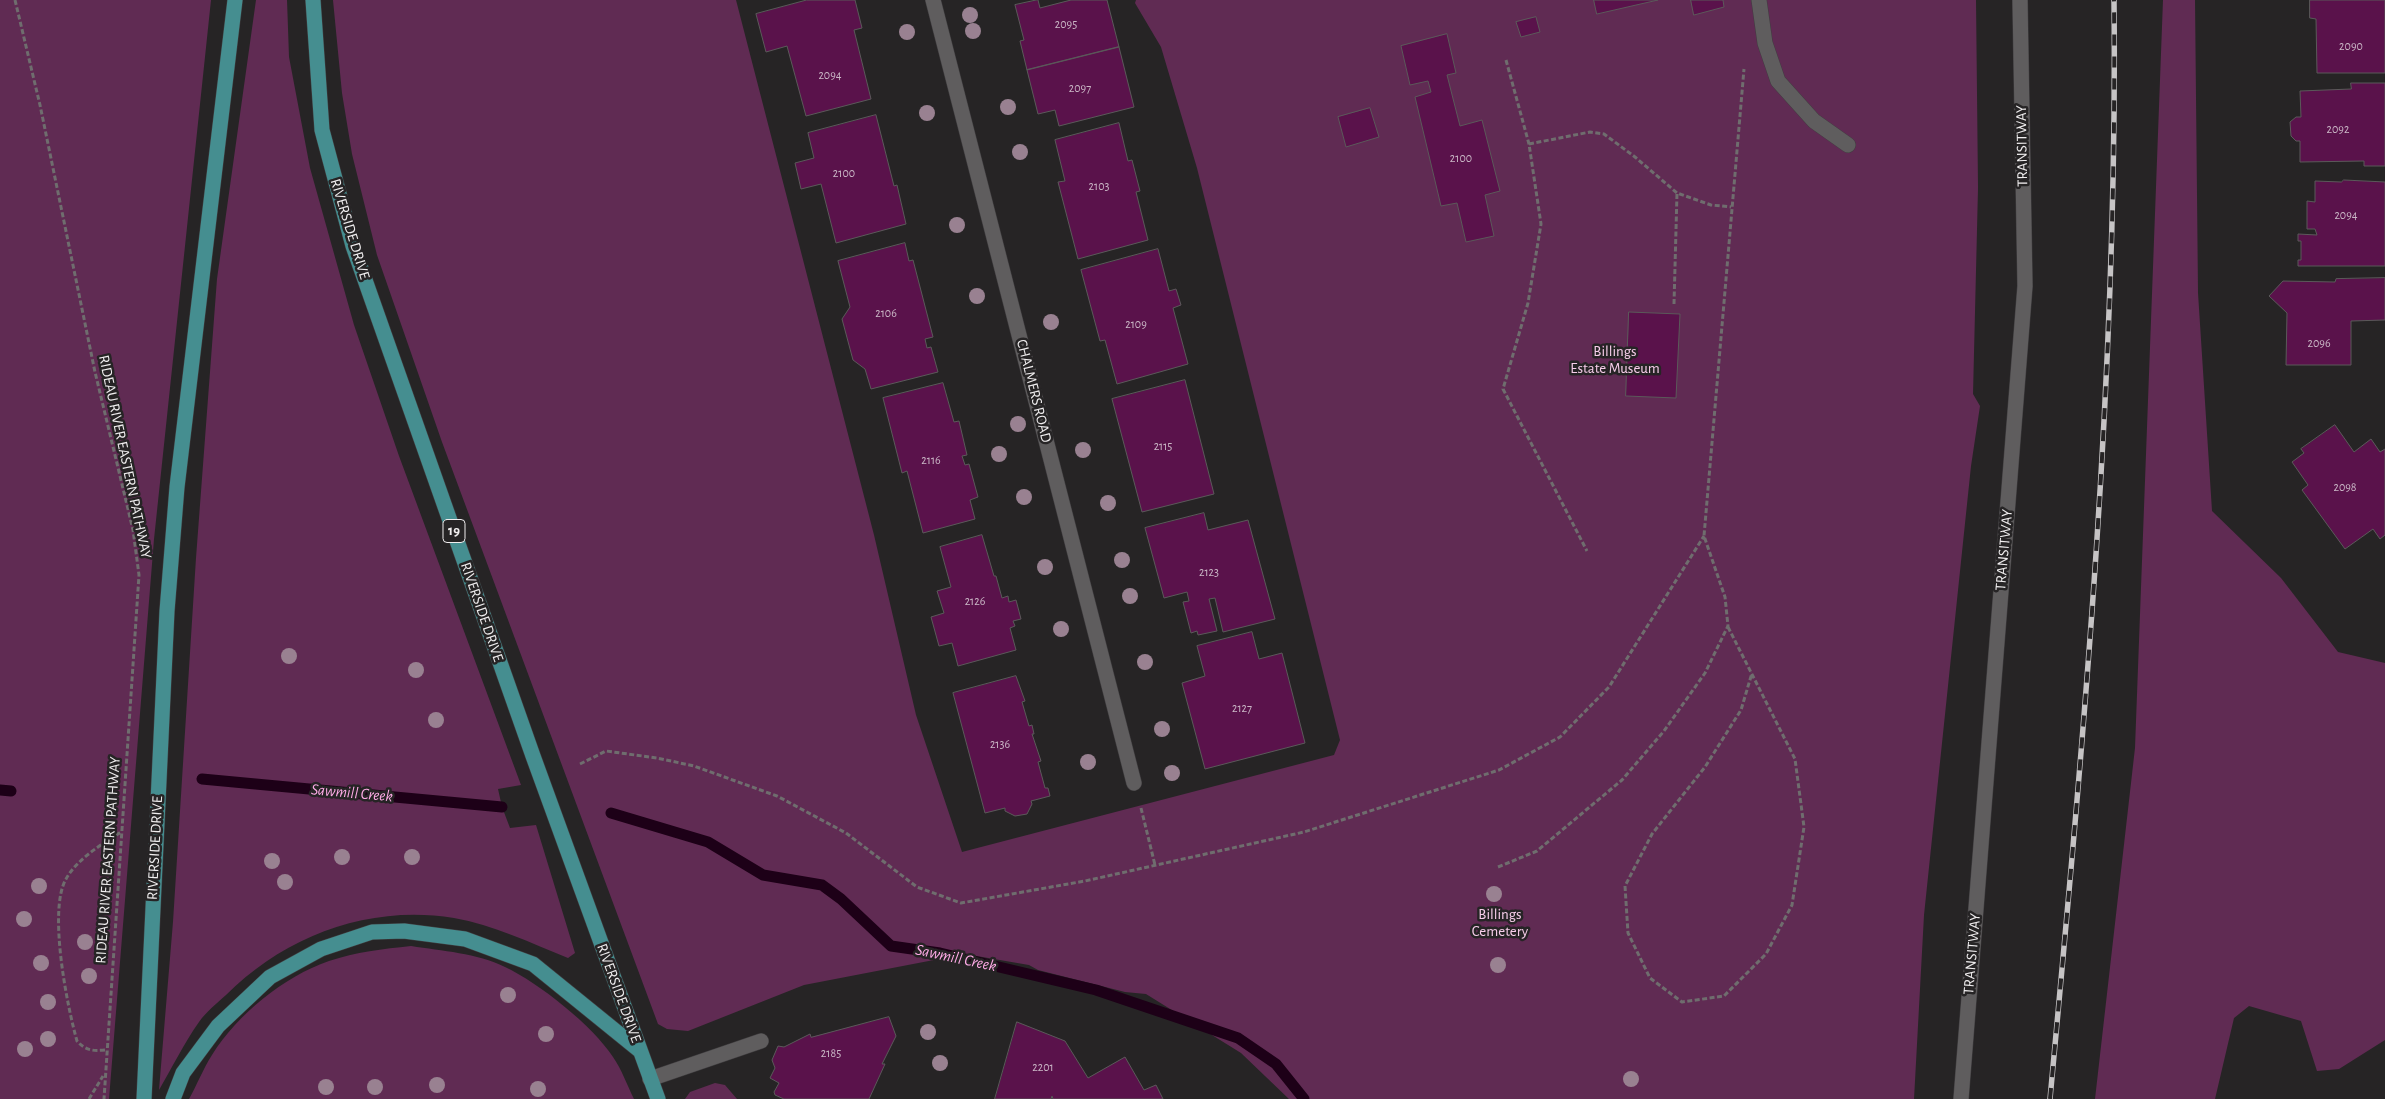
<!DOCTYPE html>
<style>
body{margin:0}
canvas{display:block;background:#262425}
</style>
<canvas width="2385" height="1099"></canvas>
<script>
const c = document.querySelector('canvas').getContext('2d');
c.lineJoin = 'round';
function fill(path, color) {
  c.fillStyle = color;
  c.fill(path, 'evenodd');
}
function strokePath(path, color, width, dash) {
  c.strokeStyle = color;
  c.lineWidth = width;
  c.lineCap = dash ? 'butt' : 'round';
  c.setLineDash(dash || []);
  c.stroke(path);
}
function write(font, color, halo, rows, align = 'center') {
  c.font = font + ' "Alegreya Sans",sans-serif';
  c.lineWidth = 5;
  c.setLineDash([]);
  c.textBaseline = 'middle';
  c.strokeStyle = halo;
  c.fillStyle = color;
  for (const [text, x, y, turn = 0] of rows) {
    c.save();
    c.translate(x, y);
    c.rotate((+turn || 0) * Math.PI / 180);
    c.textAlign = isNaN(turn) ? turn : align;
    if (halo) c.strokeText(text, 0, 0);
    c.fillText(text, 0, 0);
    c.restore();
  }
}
const green = new Path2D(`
 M0,0h211l-57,539 -45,560h-109z
 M256,0h31l2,57 21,111 44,157 45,131 122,329 -23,4 4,18 8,21 26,-3 39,128 -7,5c-37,-15 -75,-33 -114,-40 -85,-14 -169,18 -228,77 -9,8 -20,17 -27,27 -15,21 -27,46 -40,68l14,-168 23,-364 21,-279z
 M333,0h403l138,535 42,180 46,137 372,-97 6,-15 -143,-572 -36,-121 -26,-44 1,-3h840l2,188 -5,206 7,12 -9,60 -47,449 -10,184h-625l-48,-46 -95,-59 -21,-2 -87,-22 -9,-5 -64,-11 -161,31 -116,46 -21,-2 -9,-5 -216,-582 -65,-187 -25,-101 -10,-61z
 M2163,0h32l3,293 14,218 69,67 57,74 47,11v377l-46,29 -22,2 -16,-50 -52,-15 -15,12 -19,81h-120l40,-351z
 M411,946c31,5 66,7 94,21 34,16 88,59 108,90 9,13 14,28 21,42h-445c8,-14 14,-30 23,-44 26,-41 71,-78 117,-94 27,-9 54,-12 82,-15z
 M715,1083l10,2 12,14h-52l5,-7z`);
const stream = new Path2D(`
 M202,779l300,28
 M0,790l11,1
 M611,813l97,29 55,33 59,10 19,14 50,47 49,7 156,37 142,48 38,26 28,35`);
const building = new Path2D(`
 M807,0h48l7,28 -8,2 17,69 -65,17 -19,-70 -21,6 -10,-38z
 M1038,0l2,8 31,-8h36l12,47 -92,23 -7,-29 4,-1 -9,-35z
 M1594,0h64l-61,14z
 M1691,0h32l1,7 -30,8z
 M2310,0h75v73h-68l-1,-54 -6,-1z
 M1536,17l4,15 -19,5 -5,-15z
 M1447,34l9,39 -9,2 13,51 22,-6 18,71 -15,4 9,41 -28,6 -9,-39 -16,3 -26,-109 16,-5 -3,-11 -18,4 -9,-39z
 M1119,47l15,60 -75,19 -4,-16 -17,4 -11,-44z
 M2351,83h34v83h-21v-5l-64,1v-21h-4l-5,-5 -1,-14 6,-5h5l-1,-26 51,-2z
 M1370,108l9,29 -33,10 -8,-30z
 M876,115l18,71 3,-1 9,39 -70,19 -15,-59 -20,5 -6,-26 19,-5 -6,-25z
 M1119,123l9,38 4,-1 8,31 -4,1 12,48 -70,19 -20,-77 7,-1 -10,-41z
 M2344,180l41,2v84h-87v-6h3v-19h-3v-7l19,1 -2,-6h-8v-28l8,1v-21l26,1z
 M905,243l4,18 4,-1 20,77 -8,2 2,9 4,-1 7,25 -67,17 -6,-20 -12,-9 -11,-41 8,-12 -12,-46z
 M1158,249l11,42 7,-2 5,16 -8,3 15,56 -71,20 -12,-44 -5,1 -19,-71z
 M2385,278v42l-34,1v44h-65l1,-52 -18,-17 14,-15 52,1 1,-3z
 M1629,312l51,2 -4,84 -50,-2z
 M1185,380l29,114 -72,18 -30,-113z
 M943,383l11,39 5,-1 8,34 -5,1 3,9 4,-1 9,33 -8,3 5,19 -52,14 -16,-62 -5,2 -19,-75z
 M2335,425l19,27 17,-13 9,13 5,-3v86l-5,4 -7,-10 -28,20 -43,-59 6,-5 -16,-23 12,-9 -3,-4z
 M1204,513l4,17 40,-10 27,99 -52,13 -8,-34 -6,1 8,32 -19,4 -1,-4 -6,2 -8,-31 6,-1 -2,-9 -23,6 -19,-70z
 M982,535l12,41h2l6,22 6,-2 1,6 7,-2 5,19 -8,2 2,5 -5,2 6,22 -58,16 -6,-23 -13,3 -8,-29 13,-4 -7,-22 14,-4 -11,-40z
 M1252,632l7,27 23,-6 23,90 -100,26 -23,-86 23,-7 -8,-30z
 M1016,676l9,25 -3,1 7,24 3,-1 2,9h-2l9,27 -3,1 7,26h3l2,8 -19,5 1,3 -5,10 -12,2 -10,-5v-3l-20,5 -32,-120z
 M889,1017l7,19 -14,28h3l-16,35h-85l-9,-4 -1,-3 5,-9 -9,-5 5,-10 -3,-8 6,-14 6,1 26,-13 1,3z
 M1017,1022l48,19 23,37 37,-21 19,33 12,-5 7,14h-110l-1,-3 -1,3h-56z`);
const path = new Path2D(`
 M15,0l25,105 55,267 38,158 6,45 -35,524
 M1506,60l23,84 12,80 -13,79 -25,86 84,162
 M1529,144l61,-12 14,2 31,23 42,36 34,12 20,2
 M1674,304l3,-111
 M1728,627l67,132 9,68 -12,78 -26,49 -42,42 -42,6 -32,-24 -22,-45 -3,-47 27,-52 53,-67 36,-57 11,-37
 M580,764l26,-13 51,7 37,8 83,30 69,37 71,54 44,16 124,-22 219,-49 195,-62 61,-33 49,-50 95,-151
 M1141,808l14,57
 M1498,867l39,-16 85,-71 42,-49 41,-58 23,-47 -3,-29 -21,-61 40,-467
 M105,1050c-12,1 -19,1 -28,-9 -10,-35 -29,-131 -11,-162 11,-20 36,-35 55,-47
 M89,1099l14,-23`);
const minor = new Path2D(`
 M933,0l201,783
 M1759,0l6,43 13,38 36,40 34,24
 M650,1079l111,-38
 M1961,1099l64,-813 -5,-286`);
const major = new Path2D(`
 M313,0l9,130 31,116 180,510 125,343
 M144,1099l23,-488 10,-124 58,-487
 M173,1099l10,-26 35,-47 52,-49 51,-28 51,-17 32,-1 61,8 68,25 106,86`);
const rail = new Path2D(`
 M2050,1099c34,-366 68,-731 64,-1099`);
const trees = [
 [970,15],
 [973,31],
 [907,32],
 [1008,107],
 [927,113],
 [1020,152],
 [957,225],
 [977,296],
 [1051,322],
 [1018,424],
 [1083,450],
 [999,454],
 [1024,497],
 [1108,503],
 [1122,560],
 [1045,567],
 [1130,596],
 [1061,629],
 [289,656],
 [1145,662],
 [416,670],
 [436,720],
 [1162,729],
 [1088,762],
 [1172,773],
 [342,857],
 [412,857],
 [272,861],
 [285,882],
 [39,886],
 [1494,894],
 [24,919],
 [85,942],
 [41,963],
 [1498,965],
 [89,976],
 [508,995],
 [48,1002],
 [928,1032],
 [546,1034],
 [48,1039],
 [25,1049],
 [940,1063],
 [1631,1079],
 [437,1085],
 [326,1087],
 [375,1087],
 [538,1089]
];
const numberNames = [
 ["2095",1066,24],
 ["2090",2351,46],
 ["2094",830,75],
 ["2097",1080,88],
 ["2092",2338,129],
 ["2100",1461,158],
 ["2100",844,173],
 ["2103",1099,186],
 ["2094",2346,215],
 ["2106",886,313],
 ["2109",1136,324],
 ["2096",2319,343],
 ["2115",1163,446],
 ["2116",931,460],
 ["2098",2345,487],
 ["2123",1209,572],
 ["2126",975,601],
 ["2127",1242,708],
 ["2136",1000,744],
 ["2185",831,1053],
 ["2201",1043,1067]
];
const shields = [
 [454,531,22]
];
const shieldNames = [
 ["19",454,531]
];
const streetNames = [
 ["TRANSITWAY",2022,146,-91],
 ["RIVERSIDE DRIVE",350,229,73],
 ["CHALMERS ROAD",1034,391,76],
 ["RIDEAU RIVER EASTERN PATHWAY",125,457,78],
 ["TRANSITWAY",2004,550,-85],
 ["RIVERSIDE DRIVE",482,612,71],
 ["RIVERSIDE DRIVE",155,848,-87],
 ["RIDEAU RIVER EASTERN PATHWAY",108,860,-86],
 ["TRANSITWAY",1972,954,-85],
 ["RIVERSIDE DRIVE",619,993,70]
];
const parkNames = [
 ["Billings",1615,351],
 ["Estate Museum",1615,368],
 ["Billings",1500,914],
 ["Cemetery",1500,931]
];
const waterNames = [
 ["Sawmill Creek",352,793,5],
 ["Sawmill Creek",956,958,12]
];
fill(green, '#602b53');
strokePath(stream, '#1d0017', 11);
fill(building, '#5a124b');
strokePath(building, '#5b595a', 1);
strokePath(minor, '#403e40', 16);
strokePath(major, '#403e40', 16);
strokePath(path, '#6f6d6e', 3, [5, 2.5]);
strokePath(minor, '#5f5d5e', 15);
strokePath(major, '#458e90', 15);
strokePath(rail, '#c6c4c5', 5.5);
strokePath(rail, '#262425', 4, [11]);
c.fillStyle = '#998191';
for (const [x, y] of trees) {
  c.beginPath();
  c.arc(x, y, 8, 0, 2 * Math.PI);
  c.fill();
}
write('12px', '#cab7c6', null, numberNames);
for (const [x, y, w] of shields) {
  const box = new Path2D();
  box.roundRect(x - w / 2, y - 11.5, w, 23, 4);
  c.fillStyle = '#262425';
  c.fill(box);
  strokePath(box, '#f0eeef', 1);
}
write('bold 14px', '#f0eeef', null, shieldNames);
write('15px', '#f0eeef', '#262425', streetNames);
write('15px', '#f7cdea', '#262425', parkNames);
write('italic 16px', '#feaae6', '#262425', waterNames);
</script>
